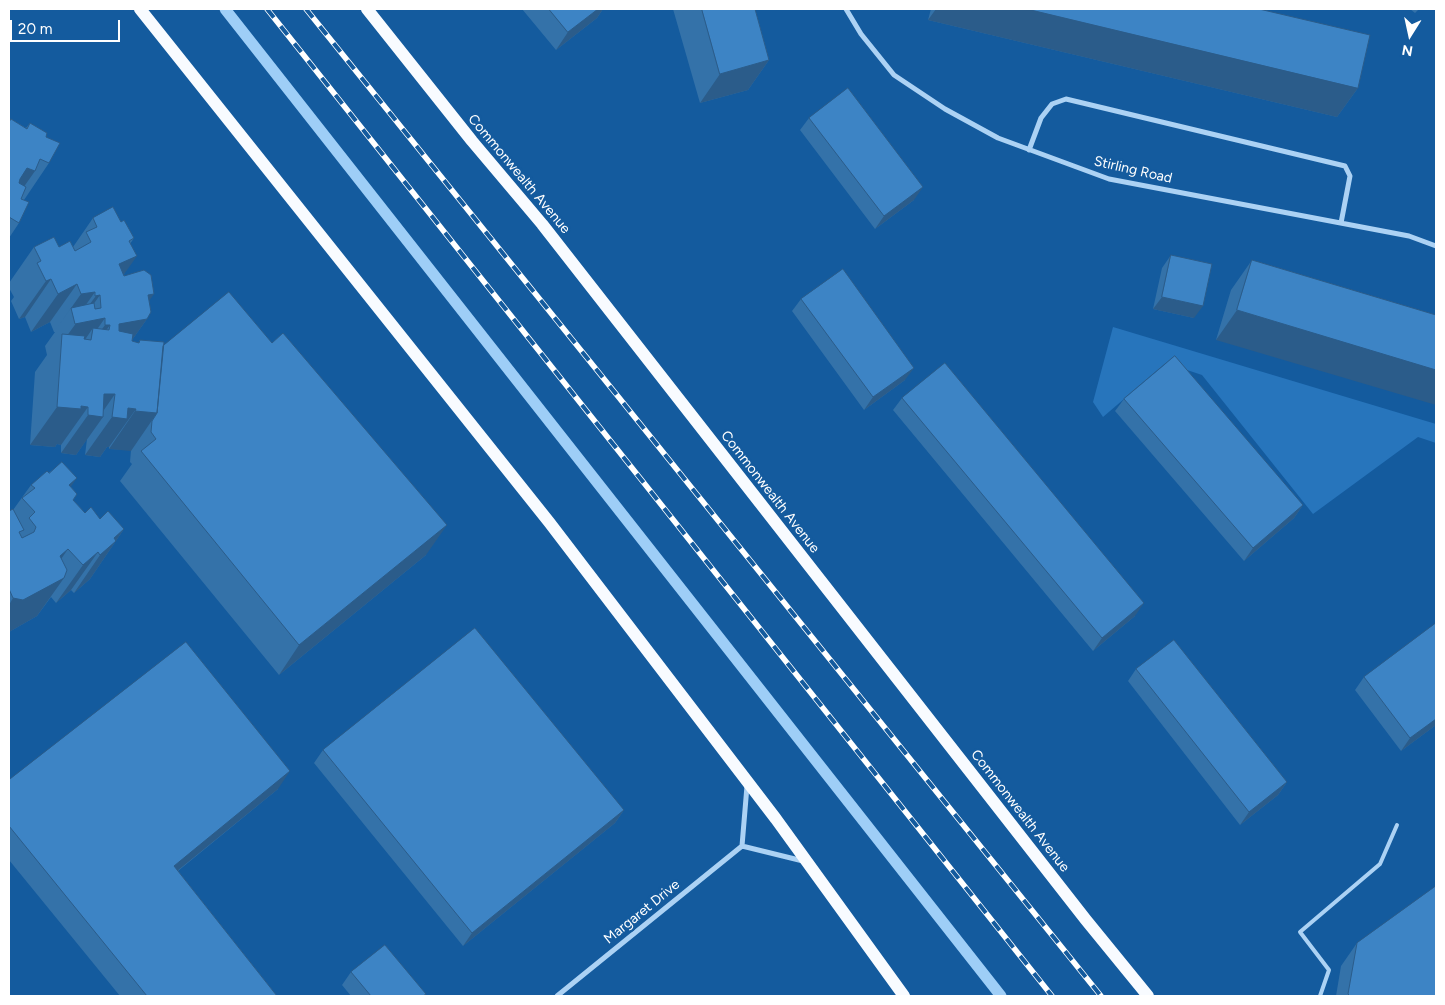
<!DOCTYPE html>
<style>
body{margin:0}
#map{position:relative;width:1445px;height:1005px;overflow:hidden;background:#145b9e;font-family:Figtree,sans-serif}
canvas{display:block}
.frame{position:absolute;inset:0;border:10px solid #fff;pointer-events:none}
.north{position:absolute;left:1385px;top:10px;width:50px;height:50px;-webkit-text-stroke:4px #145b9e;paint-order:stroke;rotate:190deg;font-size:14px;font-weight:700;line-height:20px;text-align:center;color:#fff}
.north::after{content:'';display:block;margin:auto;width:18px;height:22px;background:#fff;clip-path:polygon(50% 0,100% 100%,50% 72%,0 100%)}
.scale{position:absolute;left:10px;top:20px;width:110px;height:22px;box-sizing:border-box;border:2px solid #fff;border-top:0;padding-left:6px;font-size:15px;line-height:18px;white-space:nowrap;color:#fff;-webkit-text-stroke:4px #145b9e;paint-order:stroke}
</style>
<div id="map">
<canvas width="1445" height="1005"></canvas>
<div class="frame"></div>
<div class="north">N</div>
<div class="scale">20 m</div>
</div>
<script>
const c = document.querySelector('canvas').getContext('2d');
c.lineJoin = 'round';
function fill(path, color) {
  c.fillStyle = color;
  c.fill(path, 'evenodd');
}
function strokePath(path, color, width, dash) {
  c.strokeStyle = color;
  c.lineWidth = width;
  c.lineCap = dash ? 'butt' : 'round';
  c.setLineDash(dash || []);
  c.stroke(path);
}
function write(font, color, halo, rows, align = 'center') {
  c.font = font + ' Figtree,sans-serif';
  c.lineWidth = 5;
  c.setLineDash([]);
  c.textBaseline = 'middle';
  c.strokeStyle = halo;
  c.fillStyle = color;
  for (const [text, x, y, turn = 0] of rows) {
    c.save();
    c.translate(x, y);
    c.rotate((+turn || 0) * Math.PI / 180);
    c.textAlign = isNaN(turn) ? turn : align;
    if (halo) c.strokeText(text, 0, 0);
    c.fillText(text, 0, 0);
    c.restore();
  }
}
const green = new Path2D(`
 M1113,327l323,97v19l-18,-6 -105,77 -111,-139 -36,-12 -63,54 -10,-15z`);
const stream = new Path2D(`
 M225,9l776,987`);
const lane = new Path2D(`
 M1320,996l9,-26 -29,-38 80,-68 17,-39`);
const street = new Path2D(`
 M846,9l15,25 33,41 51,34 53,29 111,41 300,57 27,10
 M1029,150l12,-32 11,-14 14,-5 279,67 5,10 -9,47
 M742,846l61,15
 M557,996l185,-150 5,-60`);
const primary = new Path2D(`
 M140,9l409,513 227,297 128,177
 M367,9l105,132 70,83 544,696 62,76`);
const rail = new Path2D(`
 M267,9l785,987
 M306,9l795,987`);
const wall = new Path2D(`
 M522,9h81l-6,9 -41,32z
 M673,9h82l14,51 -21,30 -48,13z
 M931,9h328l99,79 -21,29 -409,-97z
 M1410,9h9l-4,4z
 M809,118l105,82 -39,29 -75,-99z
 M11,119l15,9 4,-5 16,14 3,26 -25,37 -5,23 -10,15v-116z
 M93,218l28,4 13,16 -4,6 -6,31 25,26 -2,18 -15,21v1l6,2 2,-3 23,6 263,209 -147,120 -159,-194 12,-17 -2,-2 1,-12 -22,-1v-2h-2l-7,10 -15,-2 2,-16 -11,16 -15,-2v-8l-4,-1 -2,3 -25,-2 5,-73 12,-17 -2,-9 10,-14h-1l-4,-10 -19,10 -6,-15 -6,2 -8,-18 3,-4 -5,-9v-5l25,-36h39z
 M1171,255l23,63 -41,-9 9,-41z
 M1252,260l184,55 -220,25 15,-50z
 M801,299l104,81 -41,30 -72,-99z
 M902,398l233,218 -42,35 -200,-241z
 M1124,399l179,106 -9,13 -50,43 -129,-150z
 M49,473l22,14 6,7 -4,6 12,13 39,16 -34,50 -16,14 -3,-3 -15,13 -5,-6 -14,19 -28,16v-121l4,-1 18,-25z
 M1136,669l151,113 -9,13 -38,30 -112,-144z
 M1364,677l72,48 -35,26 -46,-61z
 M323,750l301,60 -9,13 -152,123 -149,-183z
 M9,780l269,9 -100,82 99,125h-157l-111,-136z
 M1357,943l79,53h-100l5,-30z
 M351,972l75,22 -2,2h-73l-9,-11z`);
const shadedWall = new Path2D(`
 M598,9h5l-6,9 -41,32 12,-18z
 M936,9h91l331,79 -21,29 -409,-97z
 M769,60l-21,30 -48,13 20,-29z
 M27,168l8,3 -26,37v-15z
 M923,187l-9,13 -39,29 9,-13z
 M137,256l-27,38 -10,1 -20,28 25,-5 -14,20 2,-10 -20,29 -12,-13 58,-80z
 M51,279l-26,38 -6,2 27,-38z
 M77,284l-27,38 -19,10 27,-38z
 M95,292l-20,28 -4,-12 -17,24 27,-38z
 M154,294l-19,27 12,-2 -27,38 -1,-33 29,-29z
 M1162,297l41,9 -9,12 -41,-9z
 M1237,310l199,60v35l-220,-65z
 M105,325h5l-27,38h-5z
 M914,368l-9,12 -41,30 9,-13z
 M104,394h11l-16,23h4l-27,38 -15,-2 27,-38z
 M81,406l7,1 -27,38 -4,-1 -2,3 -25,-2 27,-38z
 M128,408l8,1 -27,38h-2l-7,10 -15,-2 27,-38z
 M135,411l22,2 -26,38 -22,-2z
 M77,478l-27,38 19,-31z
 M1303,505l-9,13 -50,43 9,-13z
 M447,525l-21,30 -147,120 20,-30z
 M124,529l-34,50 -16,14 26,-38 14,-17z
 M68,549l-26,38 18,-31z
 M98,552l-27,38 -15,13 27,-38z
 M64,578l-27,38 -28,16v-27l4,-7z
 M1144,603l-9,13 -42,35 9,-13z
 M1436,719v6l-35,26 9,-13z
 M290,771l-12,18 -117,95 13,-18z
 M1287,782l-9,13 -38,30 9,-13z
 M624,810l-9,13 -152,123 9,-13z`);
const building = new Path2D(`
 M549,9h49l-30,23z
 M702,9h53l14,51 -49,14z
 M1027,9h232l111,26 -12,53z
 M848,88l75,99 -39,29 -75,-98z
 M11,119l16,10 3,-6 17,10 -1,4 14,6 -11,20 -9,-4 -5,12 -8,-3 -7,11 -1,4 7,4 -5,12 8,3 -10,21 -10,-6v-94z
 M113,207l8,15 3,-2 10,18 -5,3 8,15 -18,8 5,12 20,-6 7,5 3,19 -6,1 3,17 -4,7 -28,5v7l14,3 -1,7 7,2 1,-3 24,2 -7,71 -22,-2 1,-2 -8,-1 -1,11 -15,-2 3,-23h-11l-1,23 -15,-2v-8l-7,-1v3l-24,-2 5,-73 23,2 -1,3 7,1 2,-12 16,2 1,-5h-5v-7l-30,6 -4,-16 23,-5 1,6 6,-1 -1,-13 -5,1v-4l-14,2 -4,-10 -19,10 -7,-15 -5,2 -9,-18 4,-2 -7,-14 20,-10 5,10 11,-6 5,10 16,-9 -5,-10 11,-5 -4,-9z
 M1171,255l41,9 -9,42 -41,-9z
 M1252,260l184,55v55l-199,-60z
 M843,269l71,99 -41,29 -72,-98z
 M229,292l43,51 11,-10 164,192 -148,120 -158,-194 15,-12 -5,-7 1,-11 5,-8 6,-67z
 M1175,356l128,149 -50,43 -129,-149z
 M945,363l199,240 -42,35 -200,-240z
 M62,462l15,16 -8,7 8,9 -4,6 12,13 6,-6 9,12 8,-8 16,18 -10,9 2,3 -16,14 -2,-3 -15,13 -15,-16 -8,7 7,14 -3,8 -41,22 -10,-2 -4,-9v-78l4,-2 11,21 -5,2 3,6 12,-6 2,-5 -7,-9 6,-6 -13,-14 13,-10 -4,-3 16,-14 2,2z
 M1436,623v96l-26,19 -46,-61z
 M475,628l149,182 -152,123 -149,-183z
 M1174,640l113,142 -38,30 -113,-143z
 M186,642l104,129 -116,95 103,130h-130l-138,-170v-46z
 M1436,886v110h-86l-2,-2 9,-51z
 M385,945l41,49 -3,2h-52l-20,-24z`);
const streetNames = [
 ["Stirling Road",1133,170,13],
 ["Commonwealth Avenue",519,174,50],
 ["Commonwealth Avenue",770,492,52],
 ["Commonwealth Avenue",1020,811,52],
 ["Margaret Drive",642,912,-39]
];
fill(green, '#2775bc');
strokePath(stream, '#9ecef7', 11);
strokePath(lane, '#acd2f4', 4);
strokePath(street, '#acd2f4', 5);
strokePath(primary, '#f8fbff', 12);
strokePath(rail, '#fff', 5.5);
strokePath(rail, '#145b9e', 4, [11]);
fill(wall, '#3472a9');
fill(shadedWall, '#2b5c8a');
fill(building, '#3d84c5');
strokePath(building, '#2b5c8a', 1);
write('14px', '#fff', '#145b9e', streetNames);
</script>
